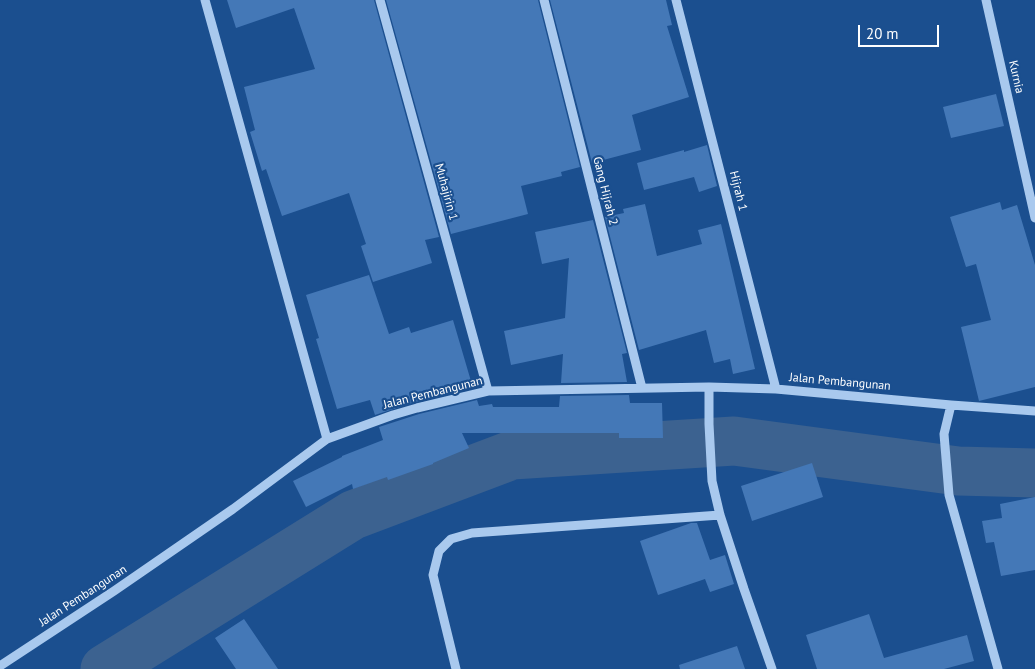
<!DOCTYPE html>
<style>
body{margin:0}
#map{position:relative;width:1035px;height:669px;overflow:hidden;background:#1b4f8f;font-family:"PT Sans",sans-serif}
canvas{display:block}
.scale{position:absolute;left:858px;top:25px;width:81px;height:22px;box-sizing:border-box;border:2px solid #fff;border-top:0;padding-left:6px;font-size:15px;line-height:18px;white-space:nowrap;color:#fff;-webkit-text-stroke:4px #1b4f8f;paint-order:stroke}
</style>
<div id="map">
<canvas width="1035" height="669"></canvas>
<div class="scale">20 m</div>
</div>
<script>
const c = document.querySelector('canvas').getContext('2d');
c.lineJoin = 'round';
function strokePath(path, color, width, dash) {
  c.strokeStyle = color;
  c.lineWidth = width;
  c.lineCap = dash ? 'butt' : 'round';
  c.setLineDash(dash || []);
  c.stroke(path);
}
function fill(path, color) {
  c.fillStyle = color;
  c.fill(path, 'evenodd');
}
function write(font, color, halo, rows, align = 'center') {
  c.font = font + ' "PT Sans",sans-serif';
  c.lineWidth = 4.5;
  c.setLineDash([]);
  c.textBaseline = 'middle';
  c.strokeStyle = halo;
  c.fillStyle = color;
  for (const [text, x, y, turn = 0] of rows) {
    c.save();
    c.translate(x, y);
    c.rotate((+turn || 0) * Math.PI / 180);
    c.textAlign = isNaN(turn) ? turn : align;
    if (halo) c.strokeText(text, 0, 0);
    c.fillText(text, 0, 0);
    c.restore();
  }
}
const river = new Path2D(`
 M105,669l248,-154 159,-60 222,-14 224,30 77,2`);
const building = new Path2D(`
 M227,0h147l65,237 -14,3 7,23 -59,19 -12,-36 5,-2 -17,-51 -67,23 -16,-47 -4,2 -12,-39 5,-2 -11,-43 71,-18 -21,-61 -58,20z
 M386,0h152l42,167 -19,5 1,4 -41,10 7,28 -77,20z
 M550,0h116l6,25 -5,1 22,71 -57,18 9,35 -49,13z
 M996,94l8,32 -53,12 -8,-31z
 M707,145l10,41 -18,6 -5,-15 -50,13 -7,-27 47,-13v2z
 M1000,202l2,8 15,-5 18,60v122l-56,14 -18,-74 30,-7 -15,-56 -10,3 -16,-50z
 M645,204l12,52 45,-12 -4,-14 23,-6 34,145 -22,5 -3,-15 -16,4 -8,-33 -67,20 -34,-133 19,-4 -1,-4z
 M593,220l34,133 -5,1 5,28 -66,1 2,-29 -52,11 -7,-34 61,-13 4,-60 -27,6 -7,-32z
 M369,275l20,59 20,-7 2,6 42,-13 20,68 -58,14 -40,13 -5,-15 -33,9 -21,-70 3,-1 -13,-43z
 M629,395l1,8h32l1,35h-44v-5h-157l7,15 -36,15v1l-45,16 -1,-3 -34,12 -1,-5 -46,23 -13,-26 49,-24v-1l41,-16 -4,-13 40,-13 58,-14 2,6 13,-2 1,3h66l1,-11z
 M812,463l11,34 -71,24 -11,-35z
 M1035,497v73l-34,6 -7,-34 -8,1 -4,-22 20,-3 -2,-14z
 M691,523h6l13,37 15,-5 9,29 -24,8 -5,-13 -47,16 -18,-54z
 M869,614l15,44 83,-23 7,26 -30,8h-127l-11,-34z
 M244,619l34,50h-42l-21,-31z
 M737,646l8,23h-65l-1,-4z`);
const minor = new Path2D(`
 M205,0l122,439
 M380,0l108,391
 M544,0l98,388
 M676,0l100,389
 M986,0l49,218
 M709,387v37l3,57 8,34 24,74 28,80
 M951,405l-7,29 5,61 49,174
 M0,666l114,-75 119,-82 94,-70 66,-24 24,-7 71,-17 221,-4 67,2 175,16 84,6
 M456,669l-23,-94 6,-24 12,-12 21,-6 248,-18`);
const streetNames = [
 ["Kurnia",1016,77,77],
 ["Gang Hijrah 2",605,191,76],
 ["Hijrah 1",738,191,76],
 ["Muhajirin 1",446,192,75],
 ["Jalan Pembangunan",840,382,5],
 ["Jalan Pembangunan",433,393,-14],
 ["Jalan Pembangunan",83,596,-33]
];
strokePath(river, '#3c6290', 49);
fill(building, '#4478b7');
strokePath(minor, '#a9c9ee', 9);
write('12px', '#fff', '#1b4f8f', streetNames);
</script>
